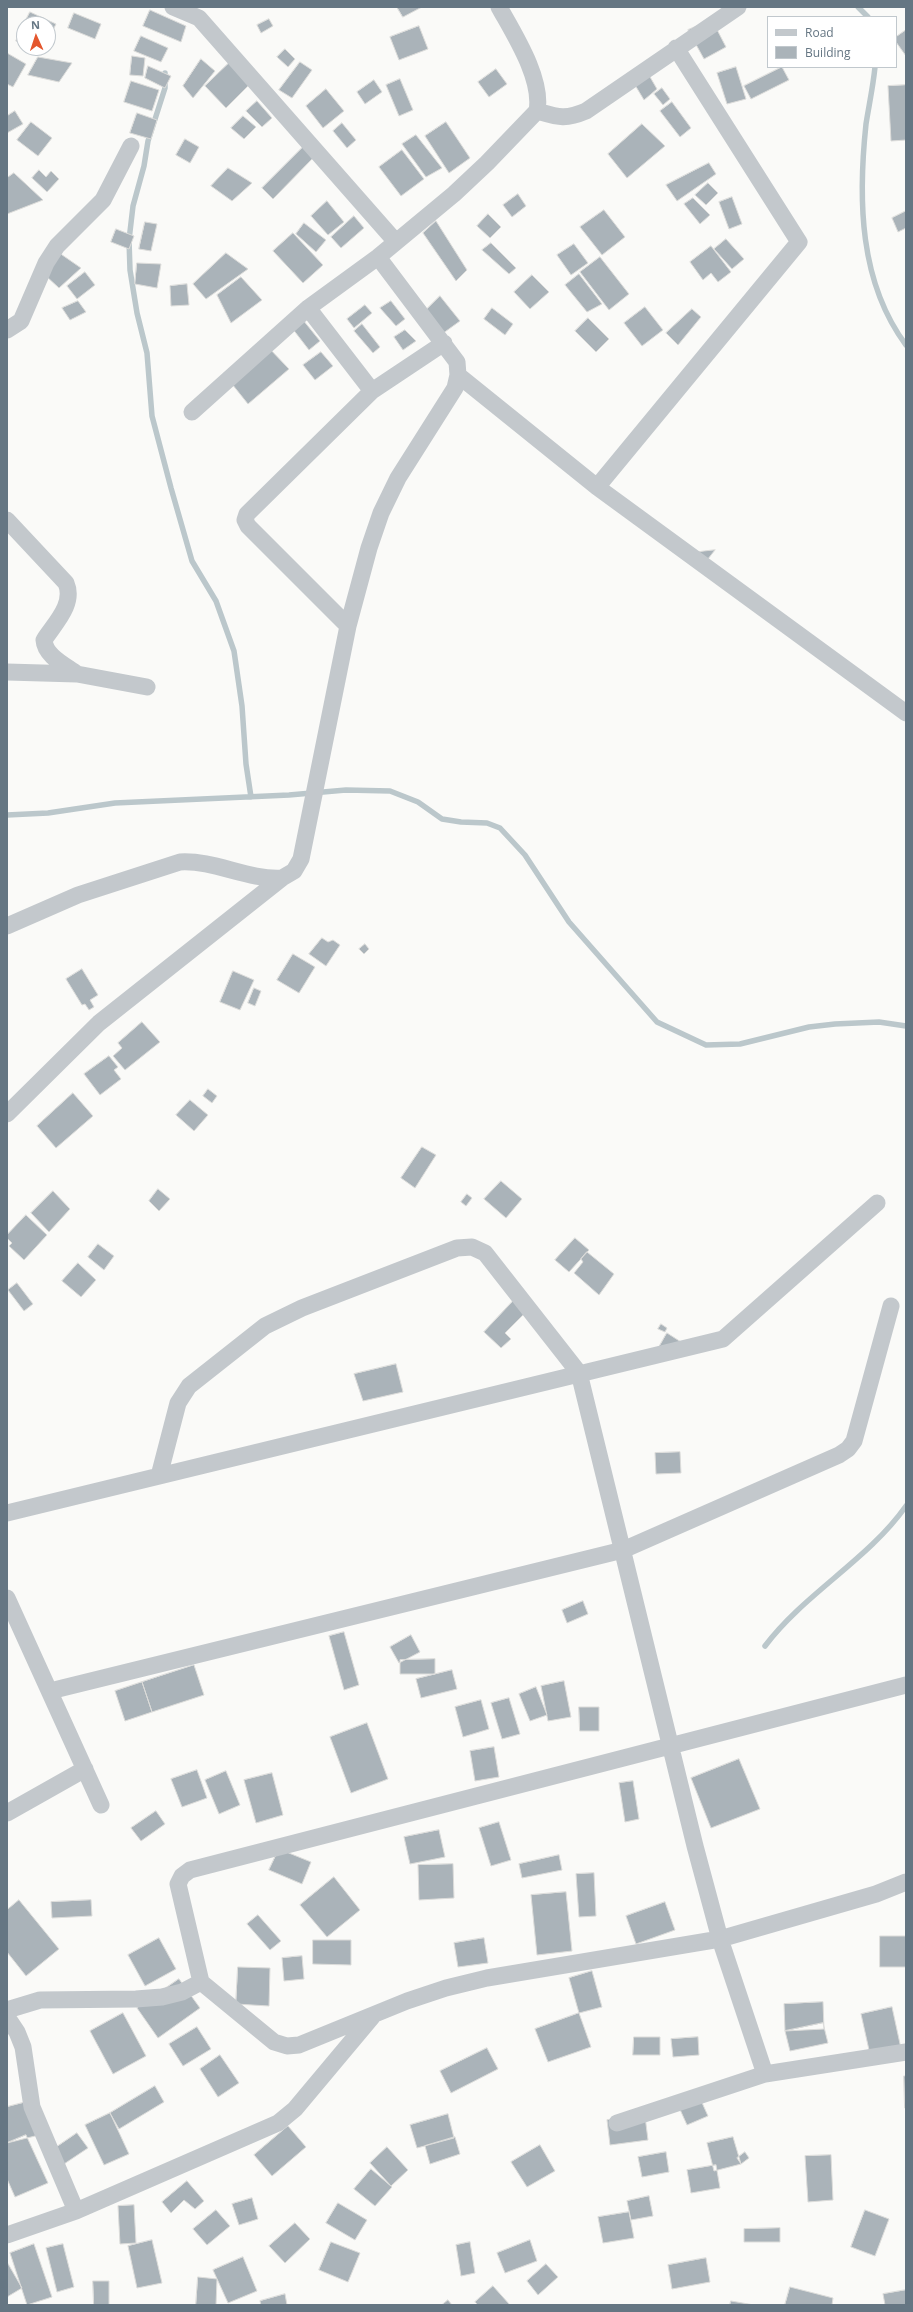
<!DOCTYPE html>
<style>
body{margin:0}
#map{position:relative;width:913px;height:2312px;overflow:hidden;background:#fafaf8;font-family:"Open Sans",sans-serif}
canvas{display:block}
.frame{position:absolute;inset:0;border:8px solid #657683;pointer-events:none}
.legend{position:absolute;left:767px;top:16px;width:130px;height:52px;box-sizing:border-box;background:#fff;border:1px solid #c1c8cd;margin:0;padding:5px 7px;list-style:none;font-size:12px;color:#657683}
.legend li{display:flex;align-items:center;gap:8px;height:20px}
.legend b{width:20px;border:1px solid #c1c8cd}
.north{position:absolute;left:16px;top:16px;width:40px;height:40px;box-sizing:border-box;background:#fff;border:1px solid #c1c8cd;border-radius:50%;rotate:357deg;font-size:11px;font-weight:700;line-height:16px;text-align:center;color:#657683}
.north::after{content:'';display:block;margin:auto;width:14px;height:18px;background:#e4572e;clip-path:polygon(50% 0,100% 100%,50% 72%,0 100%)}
</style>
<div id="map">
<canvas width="913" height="2312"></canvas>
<div class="frame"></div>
<ul class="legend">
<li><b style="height:5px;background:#c3c8cc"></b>Road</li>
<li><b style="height:11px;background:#aab3b9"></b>Building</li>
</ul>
<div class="north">N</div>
</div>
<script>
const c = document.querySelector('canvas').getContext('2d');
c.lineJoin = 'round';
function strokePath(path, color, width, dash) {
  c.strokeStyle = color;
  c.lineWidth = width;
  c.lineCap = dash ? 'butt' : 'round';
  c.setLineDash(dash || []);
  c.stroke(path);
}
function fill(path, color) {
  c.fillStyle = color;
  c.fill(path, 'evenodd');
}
const stream = new Path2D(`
 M858,7l10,10
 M875,67c-2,20 -6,38 -9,57 -8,75 -7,158 40,221
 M165,73v15l-17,53 -4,25 -11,40 -4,34 1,30 7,43 10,40 5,63 19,72 21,73 24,40 18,50 8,55 4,58 5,33
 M7,815l41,-2 67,-10 174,-8 57,-5 44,1 28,11 24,17 19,3 26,1 13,5 25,27 44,67 88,100 49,23 34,-1 69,-17 26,-3 44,-2 27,4
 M765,1646c40,-53 103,-86 141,-140`);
const building = new Path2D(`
 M397,7h25l-19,10z
 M150,10l36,16 -5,16 -38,-16z
 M30,12l26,12 -8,16v-16h-24z
 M74,13l27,11 -6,15 -27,-11z
 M269,19l4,7 -12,7 -4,-8z
 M712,20l14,27 -22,12 -16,-29z
 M24,25v19l-8,-3z
 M419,26l9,23 -29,11 -9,-23z
 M906,30v26l-10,-14v-5z
 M141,36l27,12 -7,14 -27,-11z
 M32,48h12l-2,5z
 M285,49l10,10 -7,8 -11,-10z
 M7,53l19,11 -13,23 -6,-3z
 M132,56l13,2 -2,18 -13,-1z
 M38,57l34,6 -13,19 -31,-7z
 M201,59l14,12 -22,27 -10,-12z
 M230,62l21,21 -25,25 -21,-22z
 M300,62l12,8 -20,28 -13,-8z
 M148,66l23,10 -6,12 -20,-10z
 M736,67l10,32 -19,5 -10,-31z
 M782,67l7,13 -38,19 -7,-13z
 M496,69l11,15 -18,13 -11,-15z
 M646,70l11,19 -13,11 -12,-20z
 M400,79l13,31 -14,6 -13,-31z
 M374,80l8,12 -17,12 -8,-12z
 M131,81l28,9 -7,21 -28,-9z
 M906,85v55l-15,1 -3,-55z
 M662,88l8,11 -7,6 -9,-11z
 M326,89l18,22 -21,17 -17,-22z
 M257,101l15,17 -10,9 -16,-16z
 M672,102l19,26 -11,9 -20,-26z
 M15,111l8,13 -16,9v-17z
 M137,113l20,7 -6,19 -21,-6z
 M243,116l13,11 -12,12 -13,-11z
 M31,122l21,16 -14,18 -21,-16z
 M446,122l24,36 -21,15 -24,-37z
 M342,123l14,17 -9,8 -14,-17z
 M642,124l23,22 -38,32 -19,-24z
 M416,135l26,33 -16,9 -24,-33z
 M185,139l14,8 -9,16 -14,-8z
 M305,145l9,12 -41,42 -11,-11z
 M402,150l22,29 -23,17 -22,-29z
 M709,163l7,11 -39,27 -11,-16z
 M228,168l24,15 -20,18 -21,-15z
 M39,170l7,7 5,-6 8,8 -12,13 -15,-14z
 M14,173l29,27 -36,14v-36z
 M708,183l10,10 -12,12 -11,-10z
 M518,194l8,12 -14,11 -9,-12z
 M732,197l10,27 -13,5 -10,-27z
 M693,198l17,17 -10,9 -16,-20z
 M327,201l17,21 -16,13 -17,-19z
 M604,210l21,27 -23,18 -22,-28z
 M906,211v17l-8,4 -6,-14z
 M488,214l13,13 -11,11 -13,-12z
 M354,216l10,12 -23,20 -10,-11z
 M436,221l31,49 -11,11 -33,-48z
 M145,222l12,2 -6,27 -12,-2z
 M304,223l22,17 -10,12 -20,-18z
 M116,229l18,7 -5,13 -18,-7z
 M293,233l30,32 -20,18 -30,-32z
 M726,239l18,20 -12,10 -18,-20z
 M491,243l25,25 -7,6 -27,-24z
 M574,244l14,19 -17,12 -14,-20z
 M711,246l20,26 -13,10 -7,-9 -8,7 -13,-18z
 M55,250l26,18 -22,20 -13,-12z
 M226,253l22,16 -42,30 -13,-15z
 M600,257l29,37 -20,16 -29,-38z
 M137,263l24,1 -4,24 -22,-4z
 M85,272l10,13 -18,14 -10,-13z
 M579,274l23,30 -15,8 -22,-27z
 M532,275l17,17 -19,17 -16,-17z
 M241,277l21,23 -31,23 -14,-28z
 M187,284l2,21 -18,1 -1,-20z
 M440,296l20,25 -18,13 -18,-22z
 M78,301l8,11 -16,8 -8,-12z
 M391,301l14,18 -9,7 -16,-18z
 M365,305l7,8 -18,15 -7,-9z
 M645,307l18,23 -21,16 -18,-23z
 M492,308l21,16 -8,11 -21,-16z
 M692,309l9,8 -23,28 -12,-12z
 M588,318l21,21 -13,13 -21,-21z
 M303,320l17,21 -11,9 -17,-22z
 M362,324l18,23 -7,6 -19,-22z
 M405,330l11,11 -13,9 -9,-13z
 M267,346l22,23 -41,35 -20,-25z
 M321,352l12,14 -18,14 -12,-15z
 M715,550l-11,14 -7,-12 7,-1z
 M322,938l6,4 5,-2 7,5 -14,21 -17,-12z
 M365,944l4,5 -5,5 -5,-5z
 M293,954l22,13 -16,26 -22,-13z
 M82,969l16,26 -8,5 4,7 -5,3 -4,-6 -3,1 -16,-26z
 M233,971l21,9 -14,30 -20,-8z
 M254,988l7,3 -6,15 -7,-3z
 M142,1022l18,20 -35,28 -12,-14 9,-8 -4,-5z
 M109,1056l9,11 -4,3 7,9 -21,16 -16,-21z
 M208,1089l9,7 -5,7 -9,-7z
 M73,1093l20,23 -37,32 -19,-22z
 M190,1100l18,15 -14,16 -18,-16z
 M422,1147l14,8 -21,33 -14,-10z
 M501,1181l21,18 -16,19 -22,-19z
 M158,1189l12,10 -11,12 -10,-10z
 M53,1191l17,18 -21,23 -18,-19z
 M467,1194l5,4 -6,8 -5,-4z
 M26,1215l21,20 -23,25 -15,-14 3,-3 -5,-5v-3z
 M575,1238l14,12 -20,22 -14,-12z
 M98,1244l16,12 -10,14 -16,-13z
 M587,1252l27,22 -15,21 -25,-22 9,-11 -2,-3z
 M78,1263l18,17 -15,17 -19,-16z
 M17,1283l16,21 -9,7 -16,-21z
 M514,1300l12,12 -21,21 6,6 -10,9 -17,-16z
 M661,1324l6,4 -2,4 -7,-3z
 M667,1333l14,9 -22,5z
 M396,1364l7,28 -40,9 -9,-27z
 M680,1452l1,21 -25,1 -1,-21z
 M583,1601l5,13 -21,9 -5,-13z
 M344,1632l15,53 -15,5 -15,-54z
 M411,1635l9,17 -21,11 -9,-16z
 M435,1659v15h-35v-14z
 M194,1665l10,30 -52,17 -10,-30z
 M452,1670l5,19 -36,9 -5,-19z
 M564,1681l7,36 -23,4 -7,-35z
 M142,1682l10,30 -27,9 -10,-30z
 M536,1687l11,28 -17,6 -11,-27z
 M509,1698l11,36 -18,5 -11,-36z
 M481,1700l8,29 -26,8 -8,-30z
 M579,1707h20v24h-19z
 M367,1723l21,56 -37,14 -21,-56z
 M494,1747l5,30 -24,4 -5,-30z
 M739,1759l21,50 -49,19 -20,-50z
 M197,1770l10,28 -25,9 -11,-28z
 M226,1771l14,34 -21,9 -14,-34z
 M272,1773l11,42 -27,8 -12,-43z
 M633,1781l6,38 -14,3 -6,-39z
 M156,1811l9,13 -24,17 -10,-13z
 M499,1822l12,38 -20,6 -12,-38z
 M439,1830l6,27 -35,7 -6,-27z
 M279,1849l32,13 -9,22 -33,-14z
 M559,1855l3,15 -40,8 -3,-14z
 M453,1864l1,34 -35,2 -1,-35z
 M594,1873l2,43 -17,1 -3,-43z
 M334,1877l26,33 -33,27 -27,-32z
 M566,1892l6,59 -35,4 -6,-60z
 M19,1900l40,49 -33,27 -19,-24v-42z
 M91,1900l1,16 -40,2 -1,-16z
 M665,1902l10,28 -39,14 -10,-28z
 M258,1915l23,26 -11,9 -23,-26z
 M880,1936h26v31h-26z
 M159,1938l17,31 -31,17 -17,-31z
 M484,1938l4,25 -30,4 -4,-24z
 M313,1940h38v25l-38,-1z
 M302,1956l2,23 -20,2 -2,-23z
 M238,1967l32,1 -1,38 -33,-2z
 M592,1971l10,36 -23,6 -10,-35z
 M179,1979l21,29 -42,30 -21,-30z
 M823,2002l1,27 -39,2 -1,-27z
 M892,2007l10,46 -31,6 -10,-45z
 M123,2013l23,43 -33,18 -23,-43z
 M579,2013l12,34 -43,15 -13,-33z
 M823,2023l5,20 -38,8 -5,-20z
 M197,2027l14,22 -28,17 -14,-22z
 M634,2037h26v18h-27z
 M698,2037l1,18 -26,2 -2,-18z
 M487,2048l11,21 -47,24 -11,-22z
 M220,2055l19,28 -21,14 -18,-28z
 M904,2076h2v32h-1z
 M155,2086l9,16 -45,27 -9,-16z
 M699,2096l9,20 -21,9 -9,-20z
 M30,2101l9,34 -32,8v-36z
 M110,2113l19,41 -25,11 -19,-40z
 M448,2114l6,24 -37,10 -7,-23z
 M645,2116l3,24 -38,5 -3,-25z
 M288,2126l18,21 -34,29 -18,-21z
 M77,2133l11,15 -33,22 -10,-15z
 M26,2135l22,48 -33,14 -8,-18v-36z
 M455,2137l5,17 -30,10 -5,-18z
 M733,2137l8,27 -27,7 -7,-28z
 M540,2145l15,26 -28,16 -16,-25z
 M387,2147l21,23 -17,16 -21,-23z
 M666,2152l3,20 -27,5 -4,-20z
 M745,2152l4,6 -8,6 -4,-6z
 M831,2155l2,45 -25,2 -3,-46z
 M716,2165l4,23 -29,5 -4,-23z
 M371,2169l21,18 -17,19 -21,-17z
 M187,2181l17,20 -9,8 -11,-9 -13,13 -9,-11z
 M649,2196l4,20 -22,4 -4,-19z
 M252,2198l6,21 -19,6 -7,-21z
 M338,2203l29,17 -12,20 -29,-17z
 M134,2205l2,38 -16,1 -2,-38z
 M216,2210l14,16 -23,19 -14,-16z
 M865,2210l24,9 -14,37 -24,-9z
 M629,2212l5,26 -31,5 -5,-26z
 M295,2223l15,16 -25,24 -16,-17z
 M780,2228v14h-36v-13z
 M152,2240l10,43 -25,5 -9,-42z
 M530,2240l7,21 -32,12 -8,-20z
 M331,2242l29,11 -12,29 -29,-12z
 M470,2242l5,31 -14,3 -5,-31z
 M34,2244l18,53 -25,8 -17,-52z
 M63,2244l11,43 -17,5 -11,-44z
 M243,2257l14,34 -29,12 -15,-33z
 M706,2258l4,24 -38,7 -4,-24z
 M7,2262l15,26 -15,9z
 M546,2264l12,13 -20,18 -11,-14z
 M198,2277l19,2 -1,26h-20z
 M93,2281h16v24h-15z
 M493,2286l17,19h-32l-3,-3z
 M790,2287l43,11 -1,7h-47z
 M906,2290v15h-21l-2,-11z
 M285,2294l2,11h-26l-1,-4z
 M448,2300l4,5h-10z
 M731,2301l23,4h-24z`);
const minor = new Path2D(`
 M173,7l26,11 197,224
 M676,48l123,194 -202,245 309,226
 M537,111c21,6 28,9 49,0l152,-104
 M308,308l64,83
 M7,330l14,-9 25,-58 11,-17 46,-46 28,-54
 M458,375l139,112
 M192,412l116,-104 70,-51 76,-63 33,-31 50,-52c6,-32 -23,-77 -38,-104
 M7,520l59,63c9,21 -11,40 -22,57 1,16 21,25 33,34
 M348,626l-100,-100 -3,-6 2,-6 125,-123 72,-48
 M7,672l70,2 70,13
 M7,926l71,-31 102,-33c35,-2 67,18 102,16
 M7,1114l92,-91 183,-145 12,-7 7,-12 47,-233 21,-78 12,-35 17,-35 57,-90 3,-13 -1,-13 -79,-105
 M159,1476l19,-73 11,-17 76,-60 37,-18 155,-60 15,-1 13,6 94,120 116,473 25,93 45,135
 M7,1513l716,-174 154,-136
 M7,1598l94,207
 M906,1685l-716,185 -8,6 -4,8 23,98 73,60 13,4 12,-1 108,-44 39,-13 41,-10 233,-39 156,-45 30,-12
 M50,1691l573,-141 216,-95 9,-6 6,-8 37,-135
 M7,1813l78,-44
 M7,2010l33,-10 96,-1 26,-2 20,-5 19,-10
 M7,2017l10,15 6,15 9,60 44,104
 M617,2123l148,-49 141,-22
 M7,2235l69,-24 202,-88 17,-14 77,-92`);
strokePath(stream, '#bbc7cb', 5.5);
fill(building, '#aab3b9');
strokePath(building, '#dcdcda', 1);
strokePath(minor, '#c3c8cc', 17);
</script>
